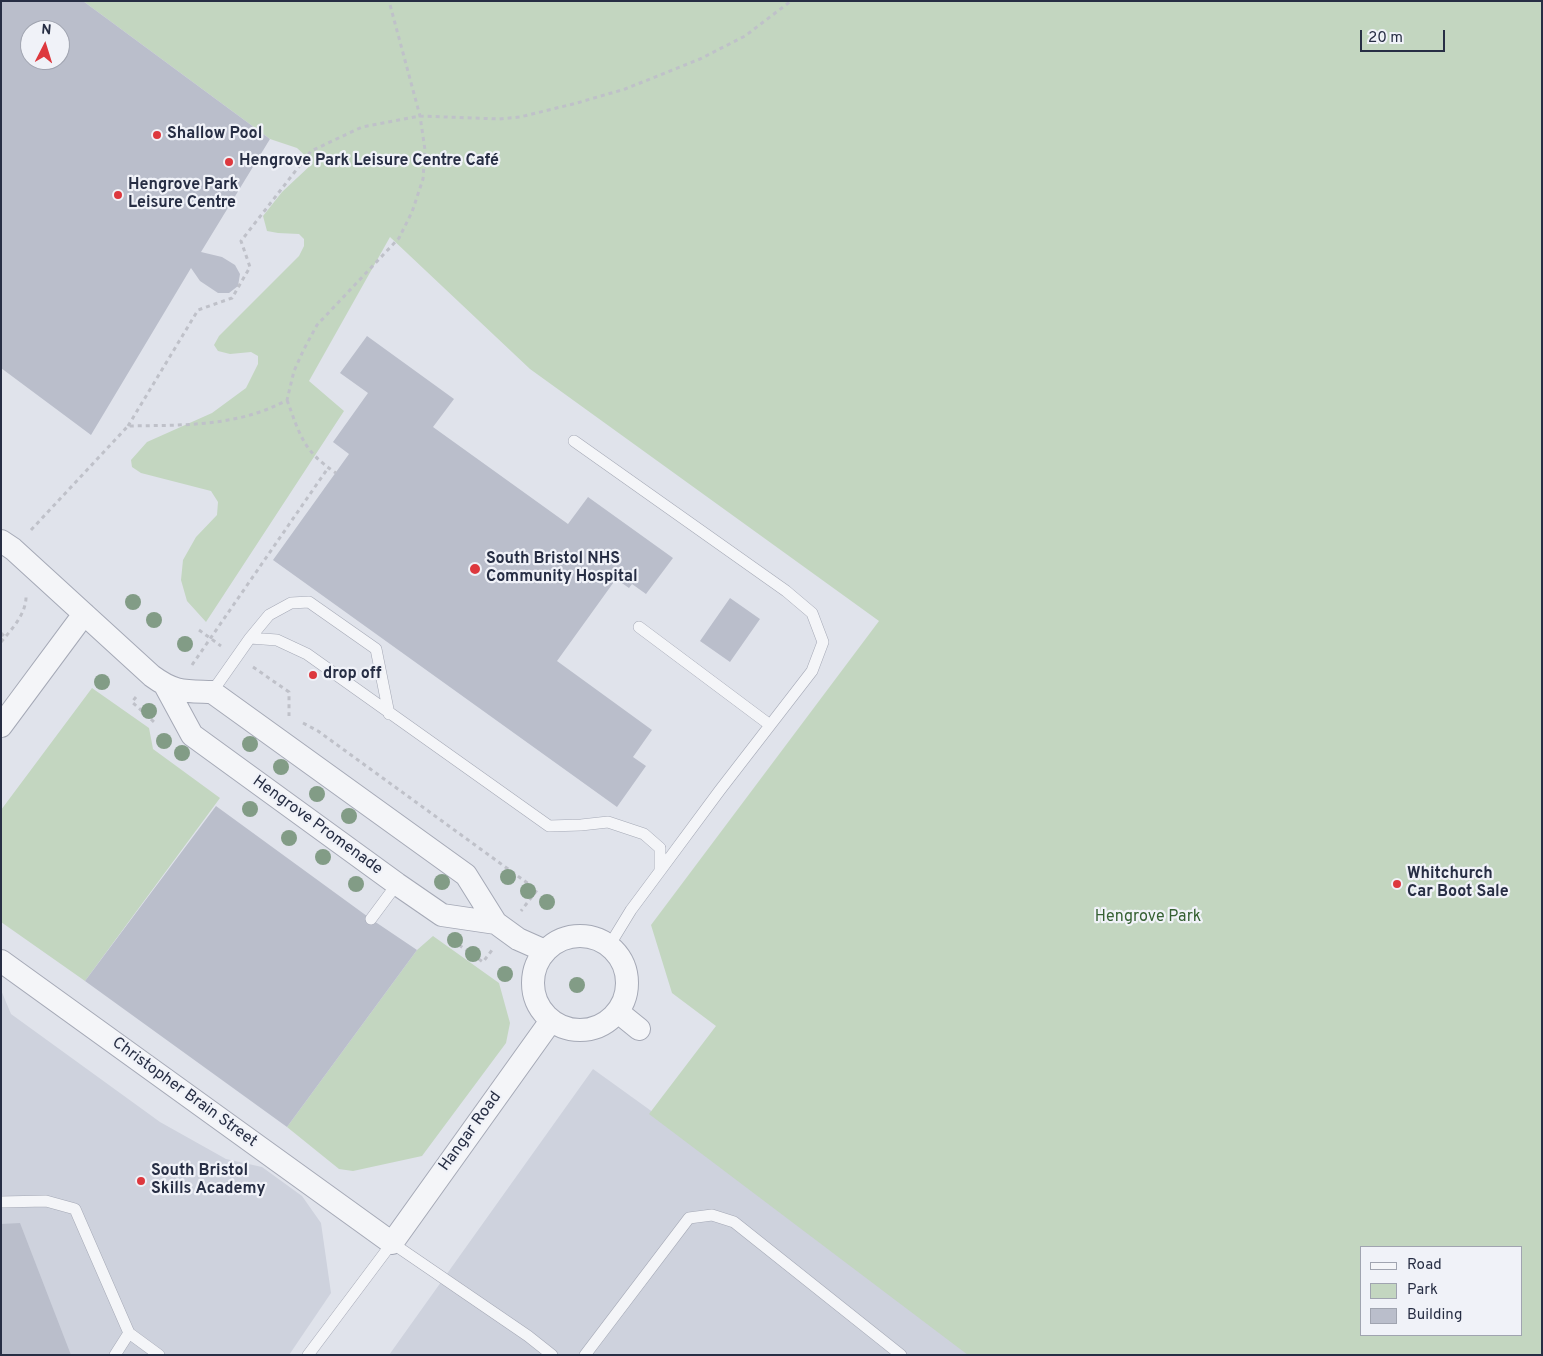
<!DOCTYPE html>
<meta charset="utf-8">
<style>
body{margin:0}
#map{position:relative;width:1543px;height:1356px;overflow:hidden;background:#e0e3eb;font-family:Overpass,sans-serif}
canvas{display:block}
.frame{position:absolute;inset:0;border:2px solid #272e44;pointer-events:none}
.legend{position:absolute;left:1360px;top:1246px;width:162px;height:90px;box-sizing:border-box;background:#f0f2f8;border:1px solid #a0a4b0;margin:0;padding:6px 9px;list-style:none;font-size:15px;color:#272e44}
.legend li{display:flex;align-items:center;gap:10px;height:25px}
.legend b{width:25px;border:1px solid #a0a4b0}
.north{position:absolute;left:20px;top:20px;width:50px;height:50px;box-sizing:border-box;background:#f0f2f8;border:1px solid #a0a4b0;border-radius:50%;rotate:5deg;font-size:14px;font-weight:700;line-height:20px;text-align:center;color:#272e44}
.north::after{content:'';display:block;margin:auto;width:18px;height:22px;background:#dd383e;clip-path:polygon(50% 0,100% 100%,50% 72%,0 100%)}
.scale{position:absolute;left:1360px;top:30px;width:85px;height:22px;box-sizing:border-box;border:2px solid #272e44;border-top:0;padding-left:6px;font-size:15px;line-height:18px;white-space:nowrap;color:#272e44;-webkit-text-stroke:4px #f0f2f8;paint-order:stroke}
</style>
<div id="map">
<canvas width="1543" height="1356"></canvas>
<div class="frame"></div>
<ul class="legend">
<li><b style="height:6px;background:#f4f5f8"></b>Road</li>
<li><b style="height:14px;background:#c3d6c0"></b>Park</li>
<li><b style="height:14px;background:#babecb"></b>Building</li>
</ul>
<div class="north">N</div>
<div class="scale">20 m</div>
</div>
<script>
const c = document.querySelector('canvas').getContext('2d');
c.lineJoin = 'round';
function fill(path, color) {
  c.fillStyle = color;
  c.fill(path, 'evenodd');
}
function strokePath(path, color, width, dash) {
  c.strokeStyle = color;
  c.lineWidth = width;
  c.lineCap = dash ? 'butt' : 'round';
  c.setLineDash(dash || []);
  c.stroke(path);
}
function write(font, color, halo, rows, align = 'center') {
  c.font = font + ' Overpass,sans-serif';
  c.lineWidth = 4.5;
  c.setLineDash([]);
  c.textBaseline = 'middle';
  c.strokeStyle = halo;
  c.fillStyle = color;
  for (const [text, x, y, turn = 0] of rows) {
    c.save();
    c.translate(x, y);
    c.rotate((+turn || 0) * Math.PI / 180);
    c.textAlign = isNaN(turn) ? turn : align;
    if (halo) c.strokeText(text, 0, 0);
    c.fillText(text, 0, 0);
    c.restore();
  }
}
const built = new Path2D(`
 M1,990l10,24 149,108 66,37 36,8 40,29 19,27 10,70 -42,62h-288z
 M593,1069l397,286h-601z`);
const green = new Path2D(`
 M83,1h1459v1354h-574l-319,-241 67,-88 -44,-33 -21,-68 228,-304 -349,-252 -140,-132 -81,144 35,30 -138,211 -19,-21 -6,-21 2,-20 13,-23 21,-22 1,-13 -7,-11 -70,-18 -9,-6 -1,-7 16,-18 65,-29 34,-25 12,-24v-8l-7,-4 -21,2 -12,-3 -4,-6 5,-9 80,-80 5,-10v-7l-5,-5 -21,-1 -11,-2 -4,-15 19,-24 31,-29 -16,-15 -27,-9zM1362,1247h160v88h-160z
 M92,688l57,40 4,21 67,49 -135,183 -84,-59v-112z
 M433,936l66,47 11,40 -4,20 -84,113 -69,15 -14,-2 -52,-42 130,-177z`);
const building = new Path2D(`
 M1,1h82l187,138 -69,113 21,5 13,8 5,9 -2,12 -9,7h-11l-18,-12 -9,-13 -100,167 -90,-67zM30,30h30v30h-30z
 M367,336l87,63 -21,28 135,97 20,-27 85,61 -27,36 -14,-10 -3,4 -13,-9 -59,82 95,69 -19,27 13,9 -29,41 -344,-247 76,-106 -16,-12 35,-49 -28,-20z
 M730,598l30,21 -30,43 -30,-21z
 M216,806l155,113 46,31 -130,177 -202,-146z
 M20,1223l51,132h-70v-131z`);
const path = new Path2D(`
 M287,400c13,35 16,51 49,73
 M128,426l70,-116 34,-12 18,-31 -9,-26 70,-90 51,-24 58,-11 79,3 21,-2 57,-14 48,-14 75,-30 45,-23 46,-35
 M31,530l97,-104c54,-1 110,1 159,-26l7,-29 10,-22 13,-24 82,-87 13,-26 11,-33 2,-29 -5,-34 -31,-115
 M199,630l22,16
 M1,633l4,4
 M1,642c11,-13 26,-29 25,-47
 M192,665l136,-197
 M253,667l36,25v24
 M136,697l-4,5 22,20
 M303,723l15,8 219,159 -16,21
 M459,945l24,17 9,-12`);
const service = new Path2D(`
 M574,441l212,150 26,22 11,29 -11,29 -92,119 -60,81
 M639,627l131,98
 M250,638l19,-23 22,-12 18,-1 67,47 13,65
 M212,692l38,-54 27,2 30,14 242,172 32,-1 27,-3 36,12 16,14v23l-29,39 -22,36
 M371,919l26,-35
 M1,1202l45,-1 29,8 54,124
 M115,1355l14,-22 30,22
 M308,1355l84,-112 136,93 24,19
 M585,1355l104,-137 23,-3 22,7 167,133`);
const minor = new Path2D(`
 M1,541l12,8 139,127c23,17 33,15 60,16l254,183 30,48 22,16 27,12
 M166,687l26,48 205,149 45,31 54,8
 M1,726l83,-112
 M533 983a47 47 0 1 1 94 0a47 47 0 1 1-94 0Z
 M1,961l391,282 158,-221
 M618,1012l21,17`);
const trees = [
 [133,602],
 [154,620],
 [185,644],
 [102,682],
 [149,711],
 [164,741],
 [250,744],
 [182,753],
 [281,767],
 [317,794],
 [250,809],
 [349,816],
 [289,838],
 [323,857],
 [508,877],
 [442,882],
 [356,884],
 [528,891],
 [547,902],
 [455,940],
 [473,954],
 [505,974],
 [577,985]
];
const markers = [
 [157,135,5,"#dd383e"],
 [229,162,5,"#dd383e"],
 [118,195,5,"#dd383e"],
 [475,569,6,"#dd383e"],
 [313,675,5,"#dd383e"],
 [1397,884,5,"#dd383e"],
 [141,1181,5,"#dd383e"]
];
const poiNames = [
 ["Shallow Pool",167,135],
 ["Hengrove Park Leisure Centre Café",239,162],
 ["Hengrove Park",128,186],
 ["Leisure Centre",128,204],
 ["South Bristol NHS",486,560],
 ["Community Hospital",486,578],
 ["drop off",323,675],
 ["Whitchurch",1407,875],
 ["Car Boot Sale",1407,893],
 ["South Bristol",151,1172],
 ["Skills Academy",151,1190]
];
const streetNames = [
 ["Hengrove Promenade",317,826,36],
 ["Christopher Brain Street",184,1093,36],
 ["Hangar Road",471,1132,-54]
];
const parkNames = [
 ["Hengrove Park",1148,918]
];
fill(built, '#ced2dd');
fill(green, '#c3d6c0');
fill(building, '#babecb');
strokePath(service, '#a5a9b6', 12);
strokePath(minor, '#a5a9b6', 24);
strokePath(path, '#bfc1c9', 3, [4, 4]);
strokePath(service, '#f4f5f8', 11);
strokePath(minor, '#f4f5f8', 22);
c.fillStyle = '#829c86';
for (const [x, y] of trees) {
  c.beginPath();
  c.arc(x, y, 8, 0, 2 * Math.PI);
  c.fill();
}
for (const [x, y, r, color] of markers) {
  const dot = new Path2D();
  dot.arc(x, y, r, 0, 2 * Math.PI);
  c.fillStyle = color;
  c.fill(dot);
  strokePath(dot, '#f0f2f8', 2);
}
write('bold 16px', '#272e44', '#f0f2f8', poiNames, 'left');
write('16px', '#272e44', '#f0f2f8', streetNames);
write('16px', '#366133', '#f0f2f8', parkNames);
</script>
